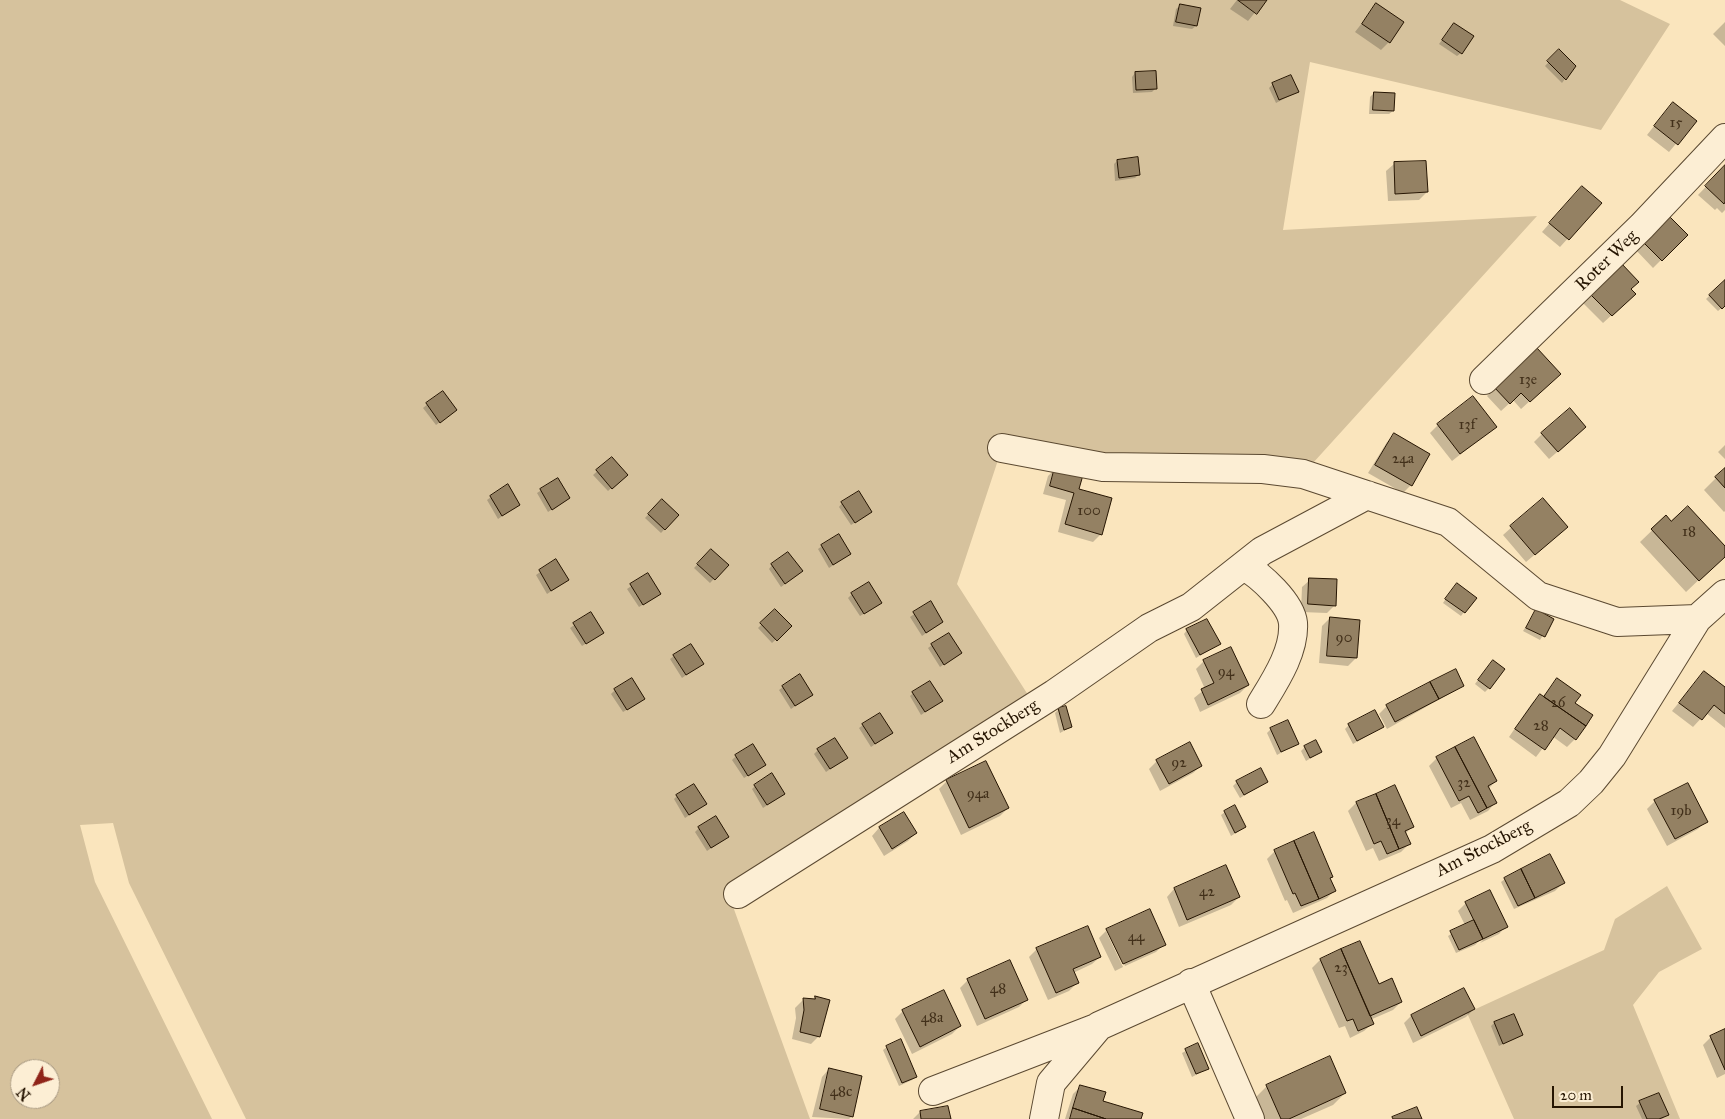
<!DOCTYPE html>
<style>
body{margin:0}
#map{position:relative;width:1725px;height:1119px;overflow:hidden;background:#fae5bd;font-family:"IM FELL Great Primer",serif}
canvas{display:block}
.north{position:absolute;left:10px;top:1059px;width:50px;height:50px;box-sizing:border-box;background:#fceed4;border:1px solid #a69780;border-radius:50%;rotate:229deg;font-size:14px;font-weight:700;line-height:20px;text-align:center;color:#261502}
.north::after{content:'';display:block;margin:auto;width:18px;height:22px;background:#8f2418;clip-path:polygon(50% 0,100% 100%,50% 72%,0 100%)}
.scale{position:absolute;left:1552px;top:1086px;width:71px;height:22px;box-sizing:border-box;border:2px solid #261502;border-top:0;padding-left:6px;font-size:15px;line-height:18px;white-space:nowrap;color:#261502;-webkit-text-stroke:4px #fceed4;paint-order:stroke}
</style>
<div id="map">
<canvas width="1725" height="1119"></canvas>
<div class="north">N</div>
<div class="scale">20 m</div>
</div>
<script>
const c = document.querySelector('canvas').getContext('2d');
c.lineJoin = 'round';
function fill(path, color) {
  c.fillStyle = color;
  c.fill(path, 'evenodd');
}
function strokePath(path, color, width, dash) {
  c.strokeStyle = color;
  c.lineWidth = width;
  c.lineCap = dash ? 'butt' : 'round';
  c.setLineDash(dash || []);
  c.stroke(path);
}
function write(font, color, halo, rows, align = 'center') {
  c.font = font + ' "IM FELL Great Primer",serif';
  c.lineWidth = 5;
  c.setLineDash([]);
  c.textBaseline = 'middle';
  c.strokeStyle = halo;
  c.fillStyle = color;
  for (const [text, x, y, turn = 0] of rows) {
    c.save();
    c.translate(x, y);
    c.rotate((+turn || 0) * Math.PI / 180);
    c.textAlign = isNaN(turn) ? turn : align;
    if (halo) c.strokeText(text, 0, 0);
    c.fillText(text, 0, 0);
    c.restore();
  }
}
const green = new Path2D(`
 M0,0h1620l50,24 -69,106 -291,-68 -27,168 254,-14 -234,258 -301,-26 -45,136 73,114 -303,192 83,229h-564l-117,-236 -16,-60 -33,2 15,57 117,237h-212zM20,1069h30v30h-30z
 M1667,886l35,63 -43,23 -26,33 47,114h-166l-47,-106 137,-63 11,-31z`);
const shadow = new Path2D(`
 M1237,0h28l-17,21 -18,-12z
 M1376,5l13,37 -8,8 -26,-18z
 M1180,6l16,20 -4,3 -19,-3 3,-17z
 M1725,22v24l-12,-12z
 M1454,24l7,29 -4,3 -18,-12z
 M1559,51l15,15 -12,17 -17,-17z
 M1135,73l21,15 -4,4 -19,1 -1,-16z
 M1273,84l24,8 -21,11 -7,-15z
 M1374,93l19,18 -4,3h-20l1,-17z
 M1666,111l29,10 -26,31 -22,-17z
 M1117,161l21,14 -3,3 -20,3 -1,-17z
 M1394,164l33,28 -8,8 -31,1 -2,-30z
 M1725,167v43l-3,3 -5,-5 -2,2 -17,-15z
 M1574,195l26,8 -40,44 -18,-15z
 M1667,216l19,19 -33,33 -18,-19z
 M1725,281v24l-7,6 -12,-12z
 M1629,290l-3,12 -23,21 -21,-21 8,-8z
 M1551,382l-30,27 -8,-9 -12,11 -14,-15 8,-8z
 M442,392l10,21 -16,12 -13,-17z
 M1438,425l57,2 -43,34 -22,-28z
 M1542,434l35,1 -28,24 -15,-17z
 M1395,435l34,20 -18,30 -8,8 -35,-20 19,-31z
 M1725,445v14l-7,-7z
 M612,458l10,20 -14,13 -15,-16z
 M1055,469l23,21 23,44 -8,8 -35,-10 8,-32 -23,-6 5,-18z
 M1725,469v42l-1,1 -20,-22z
 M557,480l12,18 -21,14 -11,-19z
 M491,497l28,8 -21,14 -11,-19z
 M662,500l16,15 -17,18 -16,-15z
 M1542,500l16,35 -32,27 -23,-27z
 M842,503l25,12 -16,10 -12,-18z
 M1666,517l5,6 54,25v7l-39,37 -46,-50z
 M822,546l28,8 -21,14 -11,-19z
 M711,550l16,15 -17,18 -16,-15z
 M556,561l12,19 -21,14 -11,-19z
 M772,565l25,10 -16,12 -12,-18z
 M647,575l9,22 -17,10 -12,-18z
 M1310,580l25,25 -8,8 -26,-1 1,-25z
 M1453,588l11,24 -3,4 -18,-13z
 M852,594l25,12 -17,10 -12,-18z
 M930,603l12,19 -20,14 -12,-19z
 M775,611l15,15 -18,17 -14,-15z
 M1536,611l17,8 -13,21 -17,-9z
 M590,614l8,22 -16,10 -12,-18z
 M1330,618l26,40 -8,8 -29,-3 3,-37z
 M1187,630l32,14 -23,14 -12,-24z
 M932,645l28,8 -20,14 -12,-19z
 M1230,649l18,36 -8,8 -40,19 -6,-14 11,-9 -9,-20 8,-8z
 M674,656l28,8 -20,14 -12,-19z
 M1489,665v23l-4,4 -10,-8z
 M1704,672l21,16v40l-19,-15 -13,14 -21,-16z
 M1557,680l17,23 1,36 -8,8 -15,-11 -16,21 -27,-20 23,-34 8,-8 2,2z
 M1463,686l-76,43 -8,-15 8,-8z
 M783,687l28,8 -20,14 -12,-19z
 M615,690l25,12 -17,10 -12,-18z
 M913,693l28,8 -20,14 -11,-19z
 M1059,709l12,18 -11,6 -5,-20z
 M863,725l28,8 -20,14 -12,-19z
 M1349,725l33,2 -29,17 -8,-15z
 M1271,729l27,14 -21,12 -10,-22z
 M1305,747l16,5 -15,9 -5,-10z
 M818,750l28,8 -20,14 -12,-18z
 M736,756l24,12 -16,10 -12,-18z
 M1437,758l59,23 -8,8 7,14 -7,8 -18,9 -9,-17 -10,5 -22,-42z
 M1157,761l44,5 -8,7 -33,18 -11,-22z
 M947,781l61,27 -8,8 -39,19 -22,-46z
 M1237,782h30l-27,16 -7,-12z
 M755,786l29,8 -21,14 -11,-19z
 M1395,786l17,41 -7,7 4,10 -8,8 -22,9 -6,-13 -7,3 -18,-40 8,-8z
 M677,796l29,8 -21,14 -11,-19z
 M1655,801l51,20 -8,8 -31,17 -20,-37z
 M1225,812l20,15 -14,9 -10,-21z
 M903,813l13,20 -8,8 -24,15 -12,-20 7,-8z
 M699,828l24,12 -16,11 -12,-19z
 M1275,851l57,25 -2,3 5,11 -8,8 -34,15 -6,-13 -2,1 -18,-42z
 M1505,879l58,4 -8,8 -41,18 -13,-27z
 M1174,889l65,8 -8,8 -52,22 -12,-30z
 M1466,903l40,23 -7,8 -19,9 8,-8 -1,-2 -12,12 -19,8 -8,-17 17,-11 -7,-14z
 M1107,930l57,14 -8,8 -31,14 -16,-35h-3l17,36 -8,4 -16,-33z
 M1037,949l63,8 -8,7 -19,9 4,10 -8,8 -21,9 -19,-43z
 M1320,960l58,26 23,16 -8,8 -23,10 2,4 -8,7 -14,7 -5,-12 -6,2 -27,-60z
 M968,980l59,19 -8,8 -42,19 -17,-38z
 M815,997l4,39 -8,8 -19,-5 4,-21 -1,-10 8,-8h10z
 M1474,1009l-8,8 -53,26 -9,-20 7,-7z
 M903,1011l57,15 -8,8 -40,20 -17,-35z
 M1494,1023l28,12 -23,11 -8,-20z
 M1725,1030v44l-8,4 -14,-33 8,-8z
 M1197,1045l10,24 -15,8 -10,-24z
 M887,1047l29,30 -4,3 -13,6 -16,-36z
 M829,1069l23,47 -3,3 -37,-2 10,-40z
 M1081,1086l21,15 38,18h-75l8,-25z
 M1267,1086l78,7 -12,12 -32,14h-37l-9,-21z
 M1640,1103l27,12 -5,4h-20l-6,-13z
 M920,1112l29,7h-36z`);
const building = new Path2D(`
 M1238,0h29l-10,14z
 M1376,3l28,19 -14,21 -28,-19z
 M1180,4l21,4 -4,18 -21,-4z
 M1454,23l20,13 -12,18 -20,-14z
 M1559,49l17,17 -10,14 -19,-19z
 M1156,71l1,18 -21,1 -1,-18z
 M1291,75l8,17 -20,8 -7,-17z
 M1374,92l21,1 -1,18 -21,-1z
 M1673,102l24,19 -19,24 -24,-19z
 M1138,157l2,18 -21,3 -2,-18z
 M1426,161l2,31 -33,2 -1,-32z
 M1725,165v37l-1,2 -19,-18z
 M1582,186l20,17 -33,37 -20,-17z
 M1667,214l21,21 -26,26 -21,-21z
 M1621,263l18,19 -8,7 5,5 -24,22 -23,-23z
 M1725,280v26l-3,3 -13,-14z
 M1537,348l24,26 -31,28 -9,-9 -11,11 -16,-17z
 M443,391l14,19 -17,13 -14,-20z
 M1473,396l24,31 -37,27 -23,-30z
 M1570,408l16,19 -28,25 -17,-19z
 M1394,433l36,21 -18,32 -37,-21z
 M612,457l16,18 -16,14 -16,-19z
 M1055,467l28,8 -4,14 33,9 -10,37 -37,-11 9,-31 -24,-7z
 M1725,468v20l-10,-11z
 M558,478l12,20 -18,12 -12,-21z
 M508,484l12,21 -18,11 -12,-20z
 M859,491l13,21 -17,11 -14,-21z
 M1543,498l25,29 -33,28 -25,-29z
 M662,499l17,16 -14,15 -17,-16z
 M1688,506l37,40v11l-26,24 -48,-52 15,-14 5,6z
 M839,534l12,20 -18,11 -12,-20z
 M711,549l18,16 -14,15 -18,-16z
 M788,552l15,19 -18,13 -14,-20z
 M556,559l13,21 -18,11 -12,-21z
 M648,573l13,21 -18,11 -13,-21z
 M1309,578l28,1 -1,27 -28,-2z
 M869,582l13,21 -18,11 -13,-21z
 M1457,583l20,15 -12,15 -20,-14z
 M931,601l12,21 -17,11 -13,-21z
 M775,609l17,17 -15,15 -17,-18z
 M1536,609l18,10 -9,18 -19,-9z
 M591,612l13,21 -18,11 -13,-21z
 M1330,617l30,3 -3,38 -30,-2z
 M1207,619l14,25 -21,11 -14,-26z
 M949,633l13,20 -18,12 -13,-21z
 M691,644l13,20 -18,11 -13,-20z
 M1231,647l18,38 -41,20 -7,-16 13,-6 -11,-23z
 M1493,660l12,9 -15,20 -12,-9z
 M1456,669l8,17 -25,13 -9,-17z
 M1704,671l21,16v27l-11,-9 -12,15 -23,-17z
 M800,674l13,21 -18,11 -13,-20z
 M632,678l13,21 -18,11 -13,-21z
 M1557,678l24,17 -6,8 18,12 -7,11 -42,-29z
 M930,681l13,20 -18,11 -13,-20z
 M1430,682l9,17 -44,23 -9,-17z
 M1540,694l46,32 -10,14 -16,-12 -15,22 -30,-21z
 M1066,706l6,21 -8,3 -6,-22z
 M1375,710l9,17 -27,14 -9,-17z
 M880,713l13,20 -18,11 -13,-20z
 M1288,720l11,24 -18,8 -11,-24z
 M1474,737l23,44 -9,5 9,17 -10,5 -32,-61z
 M835,738l13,20 -18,11 -13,-20z
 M1316,740l6,12 -12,6 -6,-12z
 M1190,742l12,24 -33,18 -13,-24z
 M753,744l13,21 -18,11 -13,-21z
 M1455,747l32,61 -9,5 -9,-17 -10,5 -23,-44z
 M986,761l23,47 -40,20 -23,-48z
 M1261,768l7,14 -24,13 -8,-14z
 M772,773l13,21 -18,11 -13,-20z
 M1688,783l20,39 -33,17 -21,-39z
 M694,784l13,20 -18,11 -13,-20z
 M1395,785l19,42 -9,4 6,13 -12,5 -23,-55z
 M1376,794l23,55 -12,5 -6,-13 -7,3 -18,-42z
 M1235,805l11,22 -11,6 -11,-22z
 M904,812l13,21 -25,16 -13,-22z
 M716,816l13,21 -18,11 -13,-21z
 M1314,832l19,45 -3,1 6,13 -17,8 -25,-58z
 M1294,841l25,58 -18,7 -6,-13 -2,1 -19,-44z
 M1550,854l15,29 -30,15 -14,-29z
 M1226,865l14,32 -53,23 -13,-32z
 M1521,869l14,29 -17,8 -14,-28z
 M1490,890l18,37 -25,12 -18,-37z
 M1150,909l16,36 -43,19 -17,-35z
 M1474,920l9,19 -24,11 -9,-19z
 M1088,926l13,31 -28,12 6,14 -23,10 -20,-45z
 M1360,941l19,43 13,-6 10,24 -32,14 -29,-67z
 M1341,949l33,75 -16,7 -5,-12 -6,2 -27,-62z
 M1010,960l18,40 -43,19 -18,-40z
 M1464,988l11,21 -54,27 -10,-21z
 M944,990l17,36 -41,21 -18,-37z
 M815,996l15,4 -10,37 -20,-5 4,-22 -1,-12 12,1z
 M1514,1014l9,21 -20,9 -9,-22z
 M1725,1029v41l-15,-34z
 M901,1039l16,38 -15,6 -16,-37z
 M1198,1043l11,26 -13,5 -11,-25z
 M1330,1056l16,37 -57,26h-8l-15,-34z
 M829,1068l33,8 -9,41 -33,-8z
 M1080,1085l26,7 -3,9 40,12 -2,6h-35l-33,-11z
 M1659,1093l10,22 -10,4h-12l-8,-18z
 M948,1106l3,13h-30l-1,-8z
 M1417,1107l5,12h-29l-1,-2z
 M1073,1108l33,11h-36z`);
const street = new Path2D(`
 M1484,380l158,-154 83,-88
 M1002,448l101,19 160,2 40,5 145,48 90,74 79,26 80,-3
 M1244,566c16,9 47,37 49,57 2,28 -18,58 -32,81
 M738,894l316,-200 95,-66 42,-21 71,-56 105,-56
 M1191,983l59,136
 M933,1091l163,-63
 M1044,1119l7,-36 48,-57 393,-177 77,-46 22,-21 21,-26 85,-137 28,-25`);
const numberNames = [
 ["15",1676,123],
 ["13e",1528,380],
 ["13f",1467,425],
 ["24a",1403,459],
 ["100",1089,511],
 ["18",1689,532],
 ["90",1344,638],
 ["94",1226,672],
 ["26",1558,703],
 ["28",1541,726],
 ["92",1179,763],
 ["32",1464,783],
 ["94a",978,794],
 ["19b",1681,811],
 ["34",1393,821],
 ["42",1207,892],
 ["44",1136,937],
 ["23",1341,968],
 ["48",998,989],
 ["48a",932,1018],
 ["48c",841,1092]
];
const streetNames = [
 ["Roter Weg",1607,261,-44],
 ["Am Stockberg",993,732,-32],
 ["Am Stockberg",1484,849,-27]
];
fill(green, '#d6c29d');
fill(shadow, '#0003');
fill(building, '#948163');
strokePath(building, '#261502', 1);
strokePath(street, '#5b4931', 30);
strokePath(street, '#fceed4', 28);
write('15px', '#42301a', null, numberNames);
write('18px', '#261502', '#fceed4', streetNames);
</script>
